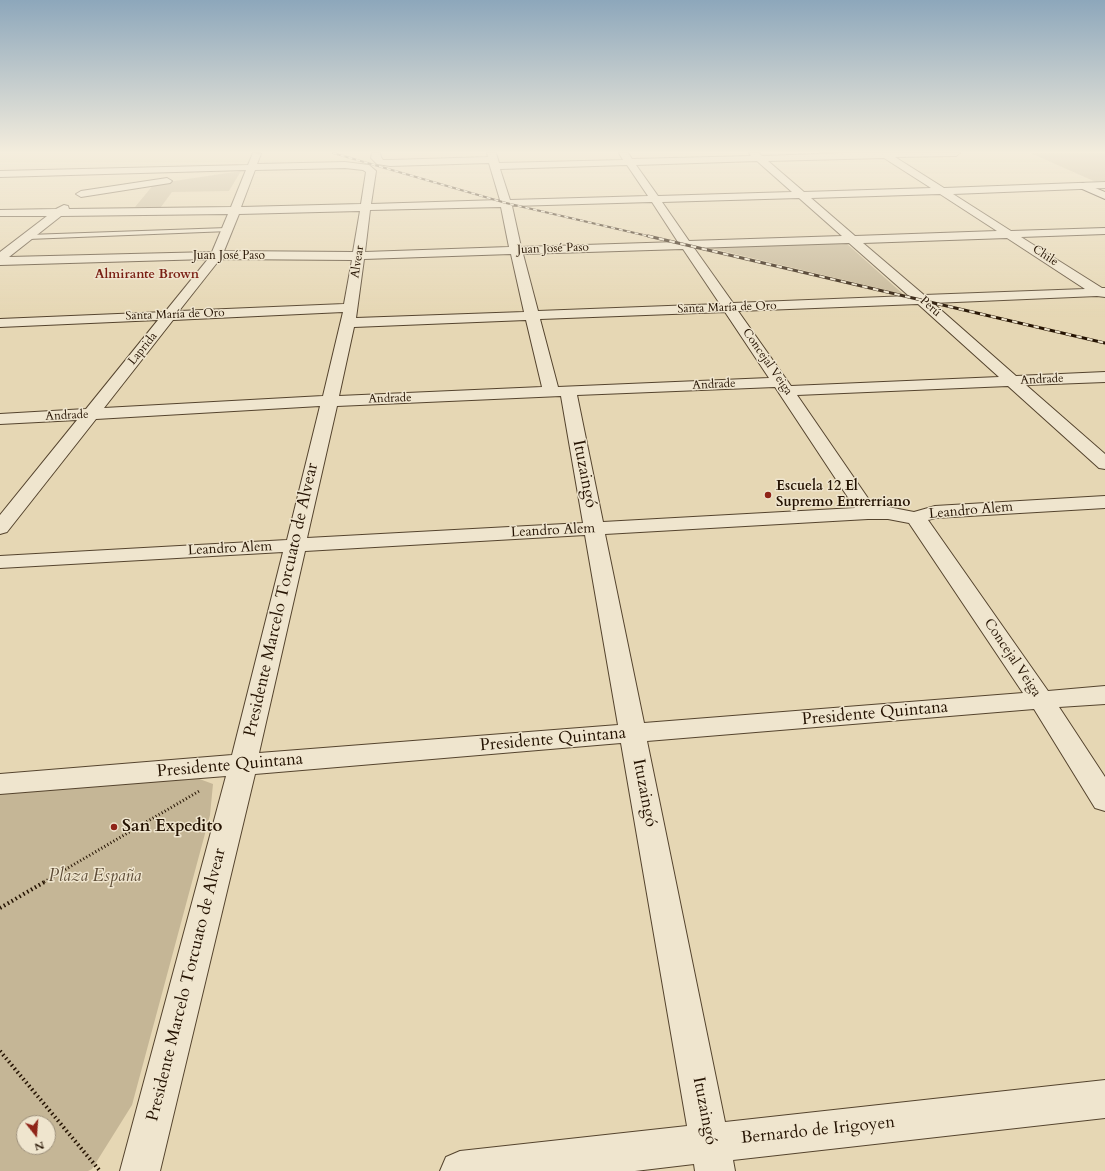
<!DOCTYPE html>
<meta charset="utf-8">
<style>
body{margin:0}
#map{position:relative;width:1105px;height:1171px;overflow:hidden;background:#e6d7b4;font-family:Cardo,serif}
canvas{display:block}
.north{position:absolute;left:16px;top:1115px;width:40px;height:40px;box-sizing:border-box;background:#efe5ce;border:1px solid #9e917c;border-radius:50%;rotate:163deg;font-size:11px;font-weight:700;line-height:16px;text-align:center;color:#251302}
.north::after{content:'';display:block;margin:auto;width:14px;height:18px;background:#8f2418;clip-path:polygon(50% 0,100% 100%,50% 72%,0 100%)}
</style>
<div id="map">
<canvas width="1105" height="1171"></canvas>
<div class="north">N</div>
</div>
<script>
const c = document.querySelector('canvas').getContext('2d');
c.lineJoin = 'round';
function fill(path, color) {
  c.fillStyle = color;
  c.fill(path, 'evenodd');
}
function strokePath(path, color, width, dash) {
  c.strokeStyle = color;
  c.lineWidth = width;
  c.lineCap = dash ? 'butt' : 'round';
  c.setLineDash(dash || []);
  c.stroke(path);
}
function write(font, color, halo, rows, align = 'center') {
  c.font = font + ' Cardo,serif';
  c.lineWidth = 3;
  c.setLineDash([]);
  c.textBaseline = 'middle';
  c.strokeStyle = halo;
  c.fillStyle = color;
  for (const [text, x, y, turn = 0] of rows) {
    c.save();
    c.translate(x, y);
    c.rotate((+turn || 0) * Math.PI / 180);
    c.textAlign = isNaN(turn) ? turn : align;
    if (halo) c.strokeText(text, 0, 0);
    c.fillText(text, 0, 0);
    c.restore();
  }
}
const green = new Path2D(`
 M1030,153h75v28l-9,1z
 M241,171l-12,20 -57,1 -11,15h-26l19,-23z
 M846,243l57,51 -193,-46z
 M186,774l27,10 -3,31 -78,290 -40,64 -4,2h-88v-382zM24,1123h24v24h-24z`);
const pathFar1 = new Path2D(`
 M44,882l157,-92`);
const path = new Path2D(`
 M0,908l46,-27
 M0,1051l100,120`);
const lane = new Path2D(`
 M227,228l3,2 -1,1 -201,8 -3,-2 3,-2z`);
const street = new Path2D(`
 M253,153l8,1 -4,10 88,-2 24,3 7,6 -5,33 129,-4 -11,-37 -99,3 -13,-2 -6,-6 1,-5h8l1,4 2,3h7l98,-3 -1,-4h9l3,10 124,-3 -4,-7h9l4,6 119,-3 -2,-3h10l3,3 84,-3h114l-4,3 -61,1 49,31 161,-6v6l-152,6 58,37 94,-3v6l-84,3 81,51h3v9l-8,-1 -164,7 83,73 89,-4v10l-79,3 79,69v15l-6,-1 -91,-82 -211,9 77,112h14l26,5 21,-6 170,-10v12l-170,10 -7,2 120,171 57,-5v18l-46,3 46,70v34l-10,-3 -61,-99 -387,32 78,381 380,-42v38l-372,42 2,11h-40l-1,-7 -59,7h-195l6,-14 14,-6 227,-25 -66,-383 -366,31 -95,397h-40l106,-395 -226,18v-20l232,-19 51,-203 -283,16v-12l287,-16 33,-134 -224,13 -89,113 -7,2v-19l77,-95 -77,4v-10l86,-5 72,-89 -158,7v-8l165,-7 43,-53 -208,6v-13l47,-36h-47v-6l56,-1 8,-4 4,1 1,3 162,-2 15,-37 -246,7v-6l248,-6zM884,158l47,30 -127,4 -36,-31zM757,161l35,31 -134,4 -22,-31zM627,165l21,31 -138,4 -10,-31zM345,168l18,2 3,2 -5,32 -120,3 14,-37zM940,194l57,37 -142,5 -44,-38zM799,198l43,38 -153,5 -27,-39zM652,202l26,40 -157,5 -9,-41zM501,207l8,40 -144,5 5,-42zM360,211l-7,41 -129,-1 15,-37zM228,214l-16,38 -203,5 52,-41zM1007,238l78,51 -161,6 -61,-52zM849,243l60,53 -176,7 -39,-55zM683,249l37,55 -182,7 -15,-57zM511,254l13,58 -168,6 8,-59zM220,259l132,1 -8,44 -165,7zM918,304l81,73 -208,9 -53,-75zM343,312l-20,84 -219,12 69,-88zM725,312l44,66 -211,9 -18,-68zM526,320l16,67 -203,9 15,-69zM775,387l80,121 -252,14 -26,-127zM561,396l22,127 -276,15 30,-132zM868,519h20l21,4 114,170 -379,30 -39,-189zM585,535l33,190 -359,28 46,-202z
 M167,178l5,3 -2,2 -89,14 -5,-3 5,-3z`);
const secondary = new Path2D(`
 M1083,183l22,9v7l-25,-11 -2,-2 2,-2z`);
const railFar1 = new Path2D(`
 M333,153l173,50 146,34`);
const rail = new Path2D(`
 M648,236l457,107`);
const markers = [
 [768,495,4,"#8f2418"],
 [114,827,4,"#8f2418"]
];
const farStreetnames = [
 ["Juan José Paso",553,249,-2],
 ["Juan José Paso",229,256],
 ["Chile",1045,256,33],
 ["Alvear",358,262,-81],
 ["Perú",930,307,42],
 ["Santa María de Oro",727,308,-2],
 ["Santa María de Oro",175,315,-2],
 ["Laprida",143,349,-51],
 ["Concejal Veiga",767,362,55],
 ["Andrade",1042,380,-3],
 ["Andrade",714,385,-3],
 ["Andrade",390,399,-2],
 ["Andrade",67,416,-3]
];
const farNeighbourhoodnames = [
 ["Almirante Brown",147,275]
];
const poiNames = [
 ["Escuela 12 El",776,487],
 ["Supremo Entrerriano",776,503]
];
const streetNames = [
 ["Leandro Alem",971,511,-5],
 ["Leandro Alem",553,531,-3],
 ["Leandro Alem",230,549,-3],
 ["Concejal Veiga",1012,658,56]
];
const nearStreetnames = [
 ["Ituzaingó",584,474,79],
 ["Presidente Marcelo Torcuato de Alvear",282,600,-77],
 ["Presidente Quintana",875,714,-5],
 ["Presidente Quintana",553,740,-5],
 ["Presidente Quintana",230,766,-5],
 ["Ituzaingó",644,793,79],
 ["Presidente Marcelo Torcuato de Alvear",187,985,-76],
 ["Ituzaingó",704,1111,79],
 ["Bernardo de Irigoyen",818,1131,-6]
];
const nearPoinames = [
 ["San Expedito",122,827]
];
const nearParknames = [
 ["Plaza España",95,877]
];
fill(green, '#c5b696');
strokePath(lane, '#55442e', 2);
strokePath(street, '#55442e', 2);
strokePath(secondary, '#251302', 2);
strokePath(pathFar1, '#251302', 3, [1, 2.5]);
strokePath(path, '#251302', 4, [1.5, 3]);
fill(lane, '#efe5ce');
fill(street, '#efe5ce');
fill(secondary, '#efe5ce');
strokePath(railFar1, '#251302', 2);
strokePath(rail, '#251302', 3);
strokePath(railFar1, '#efe5ce', 1.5, [4]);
strokePath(rail, '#efe5ce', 2, [5.5]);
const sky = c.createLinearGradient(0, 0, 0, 317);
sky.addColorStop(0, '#8da7bb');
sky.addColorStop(0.48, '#f4eddd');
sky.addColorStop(1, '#f4eddd00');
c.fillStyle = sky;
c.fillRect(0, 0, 1105, 317);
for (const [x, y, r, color] of markers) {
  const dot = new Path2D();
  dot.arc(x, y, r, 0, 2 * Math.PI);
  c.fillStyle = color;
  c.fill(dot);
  strokePath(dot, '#efe5ce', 1.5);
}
write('12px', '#251302', '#efe5ce', farStreetnames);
write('bold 13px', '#7a1f14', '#efe5ce', farNeighbourhoodnames);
write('bold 14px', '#251302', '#efe5ce', poiNames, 'left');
write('14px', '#251302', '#efe5ce', streetNames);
write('17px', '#251302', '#efe5ce', nearStreetnames);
write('bold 17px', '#251302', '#efe5ce', nearPoinames, 'left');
write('italic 17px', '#5d4c36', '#efe5ce', nearParknames);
</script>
